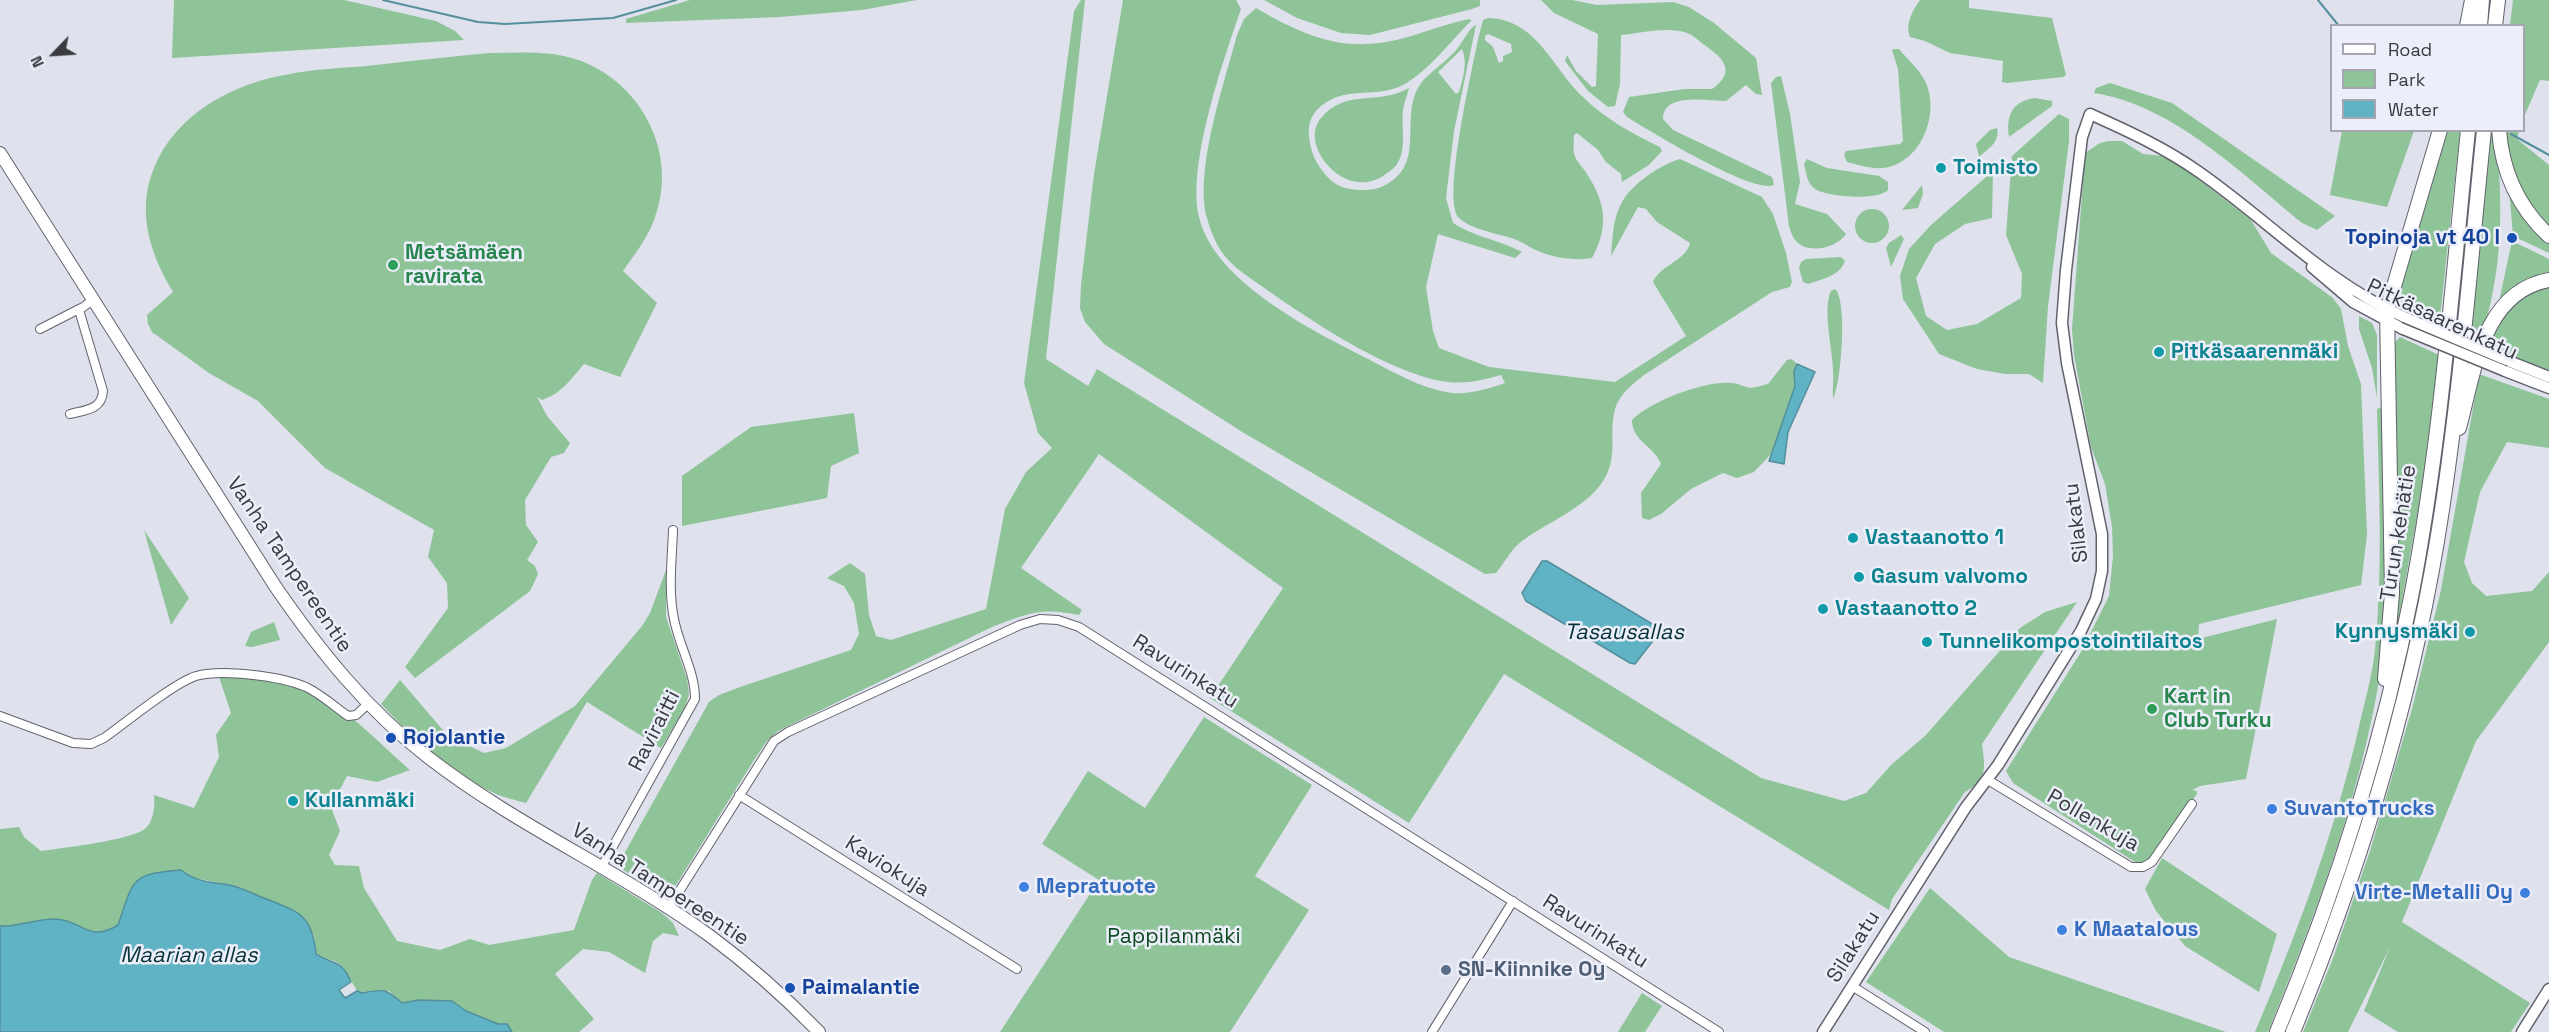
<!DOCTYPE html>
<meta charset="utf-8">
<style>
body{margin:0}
#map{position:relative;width:2549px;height:1032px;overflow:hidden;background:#dfe1ed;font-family:"Space Grotesk",sans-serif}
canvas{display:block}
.legend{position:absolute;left:2330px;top:24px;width:195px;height:108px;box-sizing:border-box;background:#eceefa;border:2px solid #a5a6af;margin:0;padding:8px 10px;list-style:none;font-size:18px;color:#3a3b3f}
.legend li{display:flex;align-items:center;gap:12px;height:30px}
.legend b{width:30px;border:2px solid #a5a6af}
.north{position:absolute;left:24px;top:24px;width:60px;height:60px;-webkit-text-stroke:4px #eceefa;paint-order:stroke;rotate:245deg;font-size:16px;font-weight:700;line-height:24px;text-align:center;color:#3a3b3f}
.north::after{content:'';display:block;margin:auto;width:21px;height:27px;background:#3a3b3f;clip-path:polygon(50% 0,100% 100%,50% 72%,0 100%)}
</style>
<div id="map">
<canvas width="2549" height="1032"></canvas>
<ul class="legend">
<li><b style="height:8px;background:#fff"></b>Road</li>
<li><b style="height:16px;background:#8ec497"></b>Park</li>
<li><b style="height:16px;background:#5fb3c4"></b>Water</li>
</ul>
<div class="north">N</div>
</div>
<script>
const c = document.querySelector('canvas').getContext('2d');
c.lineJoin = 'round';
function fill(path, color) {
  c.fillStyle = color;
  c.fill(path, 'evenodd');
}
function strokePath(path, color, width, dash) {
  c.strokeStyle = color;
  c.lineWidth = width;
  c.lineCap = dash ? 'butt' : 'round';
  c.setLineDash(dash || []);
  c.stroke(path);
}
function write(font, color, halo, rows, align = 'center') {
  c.font = font + ' "Space Grotesk",sans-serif';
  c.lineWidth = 5;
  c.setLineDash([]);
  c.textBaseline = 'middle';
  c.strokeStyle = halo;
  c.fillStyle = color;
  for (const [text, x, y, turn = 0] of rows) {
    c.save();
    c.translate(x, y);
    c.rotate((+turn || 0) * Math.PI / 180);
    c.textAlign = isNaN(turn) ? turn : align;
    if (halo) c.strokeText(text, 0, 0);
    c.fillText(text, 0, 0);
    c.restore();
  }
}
const green = new Path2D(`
 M174,0h170l92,21 19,10 9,9 -292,18z
 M690,0h227l-55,10 -82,7 -154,6v-4z
 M1081,0h4l-39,359 42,27 9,-17 664,409 83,23 22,-8 26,-29 33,-28 95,-108 25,-16 32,-10 -95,142c3,24 6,35 -17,48l-73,107 -3,11 -385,-236 -95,149 -199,-125 73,-110 -184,-134 -78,114 61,42 -3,5c-37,-8 -50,-2 -85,11l-216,105 -11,10 -13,19 -78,125 -17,4 -36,-19 -4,-7 90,-161 10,-7 24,-9 108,-36 8,-16 -5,-31 -10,-17 -17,-8 23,-15 15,11 4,41 7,21 15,4 95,-31 19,-100 21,-37 26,-24 -14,-15 -14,-50 50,-372z
 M1123,0h113l5,9c-18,52 -54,155 -42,208 15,65 114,114 169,142 27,14 54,30 84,34 16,2 39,-5 53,-10l-4,-8c-18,5 -34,9 -53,7 -55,-7 -132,-58 -178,-90 -16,-12 -37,-23 -49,-41 -6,-9 -11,-22 -14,-33 -13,-47 17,-134 30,-183l7,-16 12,-11c50,29 89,46 148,30 22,-6 44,-15 66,-19l1,2c-21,21 -41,48 -66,63 -30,17 -62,-2 -89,27 -6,7 -8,16 -7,25 1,11 4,21 10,30 12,18 22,24 45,24 11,0 20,-3 29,-10 31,-23 6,-66 28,-97 9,-11 26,-22 36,-34 6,-7 12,-21 19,-24l-22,106 -8,67 7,25c21,14 47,17 69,29l-7,6 -77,-24 -12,53 7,44 6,17 50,19 126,15 71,-46 -33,-54c7,-17 33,-21 37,-39l-33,-21 -11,-13 -8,-2 -27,49c3,-39 4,-58 39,-82 9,-6 19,-12 30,-15l82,38 11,17 13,39 6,29 -2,5 -18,5 -128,83c-11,9 -23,18 -28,31 -9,26 4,49 -13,75 -17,27 -57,42 -81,60 -11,8 -17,21 -26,32l-11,1 -241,-141 -140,-89 -19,-22 -5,-14 1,-23 13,-111zM1462,49c6,13 1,29 -3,43l-3,2 -18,-22z
 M1264,0h216v6l-8,3 -102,26 -29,-2 -44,-15z
 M1541,0h31l25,5 76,-3 16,5 25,16 42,35 6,37 -6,-1 -10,-9 -20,16c-19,0 -63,-9 -63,18l10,11 99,47 2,8c-22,9 -124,-54 -147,-68l-4,-5 6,-15 56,-8h27c26,-18 10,-32 -9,-45 -5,-4 -10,-9 -16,-11 -18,-7 -46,0 -66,2l-1,49 -5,22 -7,1 -20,-16 -23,-30 2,-6 9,16 16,16 4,-1 2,-52 -44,-21z
 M1920,0h49v8l83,10 14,57 -3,2 -56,6 -5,-1 1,-21 -53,-8 -25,-12 -15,-4c-5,-12 2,-26 10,-37z
 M2513,0h36v81l-9,-1 -16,37v-91l-14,-1z
 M1488,18c49,1 64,50 95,79 22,22 50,37 77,50l2,4 -13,14 -27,17 -1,-8 -15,-12 -8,-12 -21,-17 -3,2c0,8 -2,16 2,24 3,5 8,10 11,15 19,29 22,53 5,84 -15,3 -39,0 -54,-7 -8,-3 -15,-9 -24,-12 -17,-6 -42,-9 -55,-21 -18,-17 14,-151 19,-179l5,-19zM1488,34l23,10 1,8 -9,4v5l-4,2 -6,-16 -8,-7v-4z
 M1894,49h5c8,10 20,20 26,32 16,32 -4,83 -42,87 -12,1 -25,-3 -36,-6l-3,-7 2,-4 54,-7 3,-3 -5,-72 -6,-19z
 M489,53c28,0 58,-3 86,6 66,21 105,95 79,161 -7,19 -20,35 -31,51l34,32 -37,74 -36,-13c-13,15 -23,30 -42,36l-5,-3 10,19 23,27 -6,10 -13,4 -26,43 1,25 12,17 -11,18 8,6 3,8 -8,17 -115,87 -10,-11 43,-59 -1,-25 -19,-26 6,-27 -109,-62 -67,-67 -49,-28 -57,-41 -4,-8 -1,-9 26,-23c-23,-38 -37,-81 -19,-124 22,-55 80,-85 136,-94 25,-5 51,-6 77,-8 40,-5 81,-9 122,-13z
 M1781,76l9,38 10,68 -5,22 32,10 19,20c-8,13 -35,20 -48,9 -5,-4 -7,-11 -9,-17l-18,-143 5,-6z
 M2110,83l62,20 163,113 -18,14 -15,-7c-60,-49 -129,-118 -208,-130l2,-5z
 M1409,88c-2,8 -5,15 -6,22 -2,17 4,40 -6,54 -2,4 -7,7 -10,9 -39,32 -90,-27 -66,-55 25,-30 56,-12 88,-30z
 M2035,98l17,3v5l-43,31c-3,-21 3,-36 26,-39z
 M2059,114l10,5v22l-21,165 -5,77 -14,-9h-24l-28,-5 -38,-15 -36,-55 -3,-23 9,-27 22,-24 62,-54 -1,47 -27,6 -30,20 -19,34 10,38 21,14 30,-6 44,-26 1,-24 -16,-39 6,-79z
 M1997,128c3,14 -8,20 -18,29l-3,-13 14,-14z
 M2342,131h72l-27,76 -57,-12z
 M2446,131h14l-21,196 -47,-20z
 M2491,131h5c7,75 8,140 -17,213l-9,-3z
 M2506,131h13l-2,8 32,26v64l-25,-32 -12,-27z
 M2109,141h13l21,13 21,2 28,18 59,46 20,33 62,45 8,11 7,37 13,38 6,151 -6,50 -162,39 -1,15 79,-20 -31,160 -46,7 -8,4 5,1v3l-47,64 -12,6 -125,-81 -7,-12 75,-119 28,-56 4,-40 -1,-29 -7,-43 -14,-37 -17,-92 -2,-26 13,-176 15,-10z
 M1807,159l20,9 52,8 9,6v8c-10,11 -61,7 -73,-1 -8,-5 -9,-17 -11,-25z
 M1922,185l1,9 -5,14 -16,2z
 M2509,190l40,52v11l-36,-17z
 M1855 226a17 17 0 1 1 34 0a17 17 0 1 1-34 0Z
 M1901,235l3,4 -13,28 -5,-19 3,-5z
 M2512,241l37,18v16l-51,31z
 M1841,257l4,4c-5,15 -23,18 -37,23l-5,-2 -4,-14 2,-6 5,-3z
 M2549,285v88l-63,-27 4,-10 25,-36z
 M1835,289c13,12 6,96 -2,110 -1,-9 1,-19 0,-28 0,-22 -11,-60 -2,-80z
 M2359,316l13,7 5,12v63l-5,-30 -13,-39z
 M2400,337l39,18 -18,139 -26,145 -2,-295z
 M1792,359l5,5 -3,7 2,14 -18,55 -8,15 -16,17 -17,6 -14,-5 -32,16 -30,25 -12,6 -7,-2 -1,-25 20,-29c-7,-18 -29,-23 -29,-44 19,-19 72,-39 99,-37 7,0 13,4 19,5 5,0 13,-3 18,-4l19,-24z
 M2479,374l70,25v49l-42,-6 -27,50 -16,70 8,21 14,13 46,-5 17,-19v70l-73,99 -74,181 128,81 -19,29h-113l-34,-21 26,-64 -42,85h-45l29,-71 38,-110 42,-142 29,-119z
 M2382,407c3,79 12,161 2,240 -17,133 -66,261 -116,385h-13c42,-98 79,-198 103,-301 6,-27 14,-54 17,-81 8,-79 4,-161 2,-241z
 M854,413l5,40 -28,13 -4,32 -145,28v-50l69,-49z
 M144,530l45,68 -18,27z
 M666,570v47l21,62 2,15 -4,14 -24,40 -74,-46 -61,101c-10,-3 -22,-5 -32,-10 -43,-19 -81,-54 -113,-89l19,-24 48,56 36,17 22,-5 69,-42 67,-80 8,-13z
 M274,622l6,18 -28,7 -7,-1 6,-14z
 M218,674c17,1 34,0 51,2 56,8 101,59 141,94l-33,12 -30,-6 -16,31 9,24 -11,24 6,10 24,1 5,22 33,53 43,9 30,-11 19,6 85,-15 18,-50 5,-7 65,40 11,10 6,13 -16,-3 -10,8 -8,32 -36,-21 -26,-3 -28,25 39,45 -15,13h-67l-5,-7 -9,-1 -32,-13 -14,-10 -33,-1 -17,3 -13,-12 -31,1c-7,-10 -12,-26 -24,-31 -7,-2 -12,-2 -18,-7l-2,-19 -83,-50 -42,-8 -60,17 -11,31 -11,7 -12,2 -14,-7 -81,-1v-97l19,-2 5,10 17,14c20,-3 95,-11 106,-24 7,-8 8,-22 7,-32l40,13 25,-51 -3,-22 15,-22z
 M1204,717l108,68 -57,91 54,34 -79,122h-230l99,-152 -57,-36 46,-73 57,37z
 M2162,858l115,76 -18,58 -74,-46 -29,-35 -11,-22z
 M1930,888l79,69 217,75h-282l-78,-50z
 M1642,993l20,13 -17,26h-27z`);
const water = new Path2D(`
 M1797,364l18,8 -27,60 -4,32 -15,-3 26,-75 -1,-15z
 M1542,561h5l112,67v5l-24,31 -5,-1 -104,-62 -4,-8z
 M181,870c14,12 31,12 48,15 12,2 24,9 35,13 35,14 48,16 52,56 16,11 26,5 35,28l-12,8 6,8 12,-7 5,2c22,-4 23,-5 40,10l17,-3 33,1 14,10 32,13h9l5,8h-512v-106c19,1 38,-8 56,-7 28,2 33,24 62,6 16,-46 12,-51 63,-55z`);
const stream = new Path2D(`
 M383,0l95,22 27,2 108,-6 63,-18
 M2318,0l21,26
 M2511,134l38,21`);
const minor = new Path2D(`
 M40,329l41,-21
 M70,414c15,-4 32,-4 33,-23l-24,-81 14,-10
 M0,716l73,27 18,1 13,-6c21,-15 70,-55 92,-62 27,-7 84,0 110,11 15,7 29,20 42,29l8,-1 12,-11
 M1988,780l143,87h12l9,-5 40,-58
 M739,795l278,174
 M601,868l94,-169c0,-28 -16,-53 -21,-80 -6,-29 -2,-60 -1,-89
 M668,909l106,-168 14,-9 232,-107 20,-6 18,1 21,7 640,405
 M1852,986l73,46
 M1432,1032l81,-131`);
const tertiary = new Path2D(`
 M2312,267l41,35 50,27
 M2506,360l43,17
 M2505,371l44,17
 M1823,1032l143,-225 32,-42 83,-134 15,-32 6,-28v-37l-35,-171 -5,-40 4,-53 16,-133 8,-23c38,17 75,34 109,58 69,48 126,110 205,145
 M2522,1032l27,-43`);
const secondary = new Path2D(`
 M0,153l275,433c44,64 92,124 154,172 88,68 191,113 281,178 39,29 75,61 109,96`);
const trunk = new Path2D(`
 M2467,26l5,-26
 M2480,26l2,-26
 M2495,26l3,-26
 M2499,130c3,42 20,78 50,106
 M2459,428c15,-55 23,-136 90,-148
 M2385,679l7,-86 -5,-283 53,-180
 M2277,1032c59,-142 106,-288 135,-440 29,-152 40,-307 56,-462
 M2293,1032c69,-168 122,-342 149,-522 19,-126 29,-253 42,-380`);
const tertiaryBridge = new Path2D(`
 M2404,317l102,43
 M2403,329l102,42`);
const markers = [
 [1941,168,6,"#0f9aa8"],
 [2512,238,6,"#1a4fb4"],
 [393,265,6,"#2e9e5b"],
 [2159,352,6,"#0f9aa8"],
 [1853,538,6,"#0f9aa8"],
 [1859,577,6,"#0f9aa8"],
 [1823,609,6,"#0f9aa8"],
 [2470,632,6,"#0f9aa8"],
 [1927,642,6,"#0f9aa8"],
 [2152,709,6,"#2e9e5b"],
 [391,738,6,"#1a4fb4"],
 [293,801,6,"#0f9aa8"],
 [2272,809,6,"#3f7fe0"],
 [1024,887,6,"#3f7fe0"],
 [2525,893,6,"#3f7fe0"],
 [2062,930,6,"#3f7fe0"],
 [1446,970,6,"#5c6f8a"],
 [790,988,6,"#1a4fb4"]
];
const cultureNames = [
 ["Toimisto",1953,168],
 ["Pitkäsaarenmäki",2171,352],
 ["Vastaanotto 1",1865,538],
 ["Gasum valvomo",1871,577],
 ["Vastaanotto 2",1835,609],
 ["Kynnysmäki",2458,632,"right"],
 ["Tunnelikompostointilaitos",1939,642],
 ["Kullanmäki",305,801]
];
const transitNames = [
 ["Topinoja vt 40 I",2500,238,"right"],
 ["Rojolantie",403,738],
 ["Paimalantie",802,988]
];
const leisureNames = [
 ["Metsämäen",405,253],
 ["ravirata",405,277],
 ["Kart in",2164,697],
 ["Club Turku",2164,721]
];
const streetNames = [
 ["Pitkäsaarenkatu",2442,320,25],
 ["Silakatu",2077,523,-97],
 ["Turun kehätie",2399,533,-81],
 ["Vanha Tampereentie",289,565,56],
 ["Ravurinkatu",1185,672,32],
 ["Raviraitti",655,731,-63],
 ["Pollenkuja",2093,821,30],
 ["Kaviokuja",887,867,32],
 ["Vanha Tampereentie",660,885,33],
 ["Ravurinkatu",1595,932,32],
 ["Silakatu",1854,947,-58]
];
const shopNames = [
 ["SuvantoTrucks",2284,809],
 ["Mepratuote",1036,887],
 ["Virte-Metalli Oy",2513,893,"right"],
 ["K Maatalous",2074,930]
];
const parkNames = [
 ["Pappilanmäki",1174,937]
];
const serviceNames = [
 ["SN-Kiinnike Oy",1458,970]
];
const waterNames = [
 ["Tasausallas",1624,633],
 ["Maarian allas",189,956]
];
fill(green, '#8ec497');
fill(water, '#5fb3c4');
strokePath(water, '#548f9c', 1.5);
strokePath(stream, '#548f9c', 2);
strokePath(minor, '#61626c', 10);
strokePath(tertiary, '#61626c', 13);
strokePath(secondary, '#61626c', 14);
strokePath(trunk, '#61626c', 16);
strokePath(minor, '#fff', 8);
strokePath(tertiary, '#fff', 10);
strokePath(secondary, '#fff', 12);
strokePath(trunk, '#fff', 14);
strokePath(tertiaryBridge, '#61626c', 13, []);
strokePath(tertiaryBridge, '#fff', 10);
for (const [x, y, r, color] of markers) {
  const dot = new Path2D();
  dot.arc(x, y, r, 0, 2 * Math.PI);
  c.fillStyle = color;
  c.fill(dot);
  strokePath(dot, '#eceefa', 2);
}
write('bold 21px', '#0d838f', '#eceefa', cultureNames, 'left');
write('bold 21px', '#164399', '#eceefa', transitNames, 'left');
write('bold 21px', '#27864d', '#eceefa', leisureNames, 'left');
write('21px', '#3a3b3f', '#eceefa', streetNames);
write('bold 21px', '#366cbe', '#eceefa', shopNames, 'left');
write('21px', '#0d4a20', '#eceefa', parkNames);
write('bold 21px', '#4e5e75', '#eceefa', serviceNames, 'left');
write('italic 22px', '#073239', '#eceefa', waterNames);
</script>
